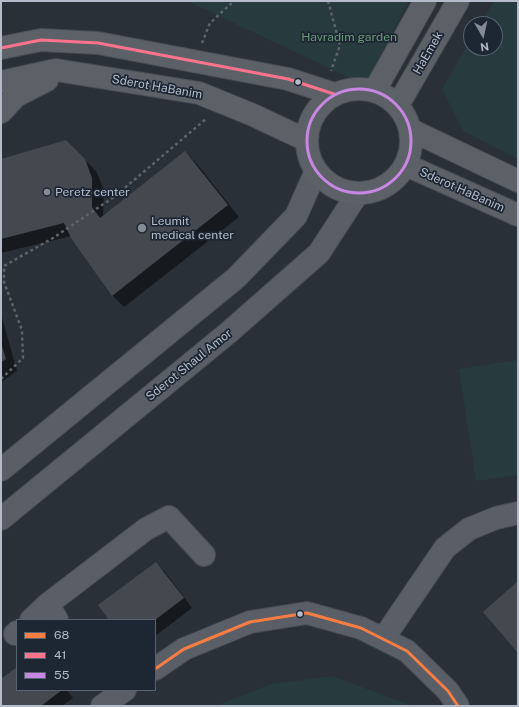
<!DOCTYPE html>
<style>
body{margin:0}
#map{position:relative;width:519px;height:707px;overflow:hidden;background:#2a3038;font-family:"Public Sans",sans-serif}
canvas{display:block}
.frame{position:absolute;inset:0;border:2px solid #b4bcc9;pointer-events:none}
.legend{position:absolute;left:16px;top:619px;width:140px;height:72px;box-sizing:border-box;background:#1d2633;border:1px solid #59626f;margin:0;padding:5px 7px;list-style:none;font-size:12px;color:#b4bcc9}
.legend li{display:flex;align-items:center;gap:8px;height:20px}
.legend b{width:20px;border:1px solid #59626f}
.north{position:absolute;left:463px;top:16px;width:40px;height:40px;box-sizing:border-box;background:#1d2633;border:1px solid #59626f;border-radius:50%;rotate:171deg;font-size:11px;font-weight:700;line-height:16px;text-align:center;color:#b4bcc9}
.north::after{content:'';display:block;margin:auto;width:14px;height:18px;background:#848b96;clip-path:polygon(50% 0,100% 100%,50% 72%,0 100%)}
</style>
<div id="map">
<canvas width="519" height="707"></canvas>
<div class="frame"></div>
<ul class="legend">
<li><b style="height:5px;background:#f77d43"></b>68</li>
<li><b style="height:5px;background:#fc738d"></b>41</li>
<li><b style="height:5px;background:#c787e3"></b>55</li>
</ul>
<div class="north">N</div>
</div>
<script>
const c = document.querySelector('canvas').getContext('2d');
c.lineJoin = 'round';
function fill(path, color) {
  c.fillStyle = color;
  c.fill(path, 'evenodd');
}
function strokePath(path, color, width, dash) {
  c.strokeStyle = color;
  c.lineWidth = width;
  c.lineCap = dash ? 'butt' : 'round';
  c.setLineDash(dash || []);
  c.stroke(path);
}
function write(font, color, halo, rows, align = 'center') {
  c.font = font + ' "Public Sans",sans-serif';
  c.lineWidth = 3.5;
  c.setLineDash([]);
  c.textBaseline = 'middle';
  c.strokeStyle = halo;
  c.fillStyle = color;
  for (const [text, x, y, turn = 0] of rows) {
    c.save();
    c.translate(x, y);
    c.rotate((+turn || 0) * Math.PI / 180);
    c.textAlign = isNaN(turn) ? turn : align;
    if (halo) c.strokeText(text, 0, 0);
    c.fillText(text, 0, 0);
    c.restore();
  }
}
const green = new Path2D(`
 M187,1h222l-44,84z
 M494,1h24v158l-55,-28 -21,-42 29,-50v9h24v-24h-15z
 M518,360v115l-42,6 -17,-112z
 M332,676l81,30h-198l57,-22z`);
const shadow = new Path2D(`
 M66,141l30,30 8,19 -1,26 82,-64 12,12 42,53 -115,90 -11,-11 -42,-60 -70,17v-93z
 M1,314l16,57 -16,11z
 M156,563l9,9 27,36 -37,28v-16h-45z
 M17,668v22h50l6,8 -11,8h-61v-26z`);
const building = new Path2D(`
 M66,140l19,19 7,19v29l8,11 85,-67 43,54 -116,91 -41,-58 -7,-15 -63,16v-80z
 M1,343l5,16 -5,3z
 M156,562l28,36 -29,22h-46l-11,-15z
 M518,581v72l-35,-41z
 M17,667v23h45l-21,16h-40v-27z`);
const path = new Path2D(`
 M328,1l12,44 -9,26
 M202,43l8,-20 24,-22
 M1,379l22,-21 -1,-28 -18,-48v-16l49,-28 61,-41 92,-78`);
const minor = new Path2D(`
 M1,470l235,-192 60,-62 20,-45
 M1,519l227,-186 91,-80 39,-60
 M31,620l17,-16
 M57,620l-9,-16 98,-75 23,-12 35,38
 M15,634l2,-2
 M383,639l62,-91 24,-19 27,-11 22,-5
 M155,669l29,-20 66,-27 57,-9 54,15 46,23 41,40 10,15
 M102,706l23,-16`);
const major = new Path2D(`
 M1,48l40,-8 57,3 190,36 46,15
 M1,82l55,-12 143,23 54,22 53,25
 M307 141a52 52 0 1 1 104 0a52 52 0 1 1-104 0Z
 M375,90l50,-89
 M398,105l60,-104
 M1,112l15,-16 31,-16
 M411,130l107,51
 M406,165l112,50`);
const bus1 = new Path2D(`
 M155,669l29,-20 66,-27 57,-9 54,15 46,23 41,40 10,15`);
const bus2 = new Path2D(`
 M1,48l40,-8 57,3 190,36 46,15`);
const bus3 = new Path2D(`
 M307 141a52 52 0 1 1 104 0a52 52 0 1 1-104 0Z`);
const markers = [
 [298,82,3.5,"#b4bcc9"],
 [47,192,4,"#848b96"],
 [142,228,5,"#848b96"],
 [300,614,3.5,"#b4bcc9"]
];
const parkNames = [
 ["Havradim garden",349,37]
];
const streetNames = [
 ["HaEmek",428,53,-60],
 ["Sderot HaBanim",157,87,10],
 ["Sderot HaBanim",462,190,24],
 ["Sderot Shaul Amor",189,365,-39]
];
const poiNames = [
 ["Peretz center",55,192],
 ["Leumit",151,221],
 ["medical center",151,235]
];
fill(green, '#273a3e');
fill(shadow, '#0007');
fill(building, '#444950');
strokePath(minor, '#484c53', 24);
strokePath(major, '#484c55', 24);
strokePath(path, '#5d636a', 2.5, [3, 3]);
strokePath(minor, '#5a5e66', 22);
strokePath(major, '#5c6168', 22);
strokePath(bus1, '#f77d43', 3);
strokePath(bus2, '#fc738d', 3);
strokePath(bus3, '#c787e3', 3);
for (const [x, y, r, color] of markers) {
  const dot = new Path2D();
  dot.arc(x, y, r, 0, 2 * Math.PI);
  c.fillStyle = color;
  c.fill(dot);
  strokePath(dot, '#1d2633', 1.5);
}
write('12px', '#6b9a76', '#1d2633', parkNames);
write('12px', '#b4bcc9', '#1d2633', streetNames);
write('12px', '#b4bcc9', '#1d2633', poiNames, 'left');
</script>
